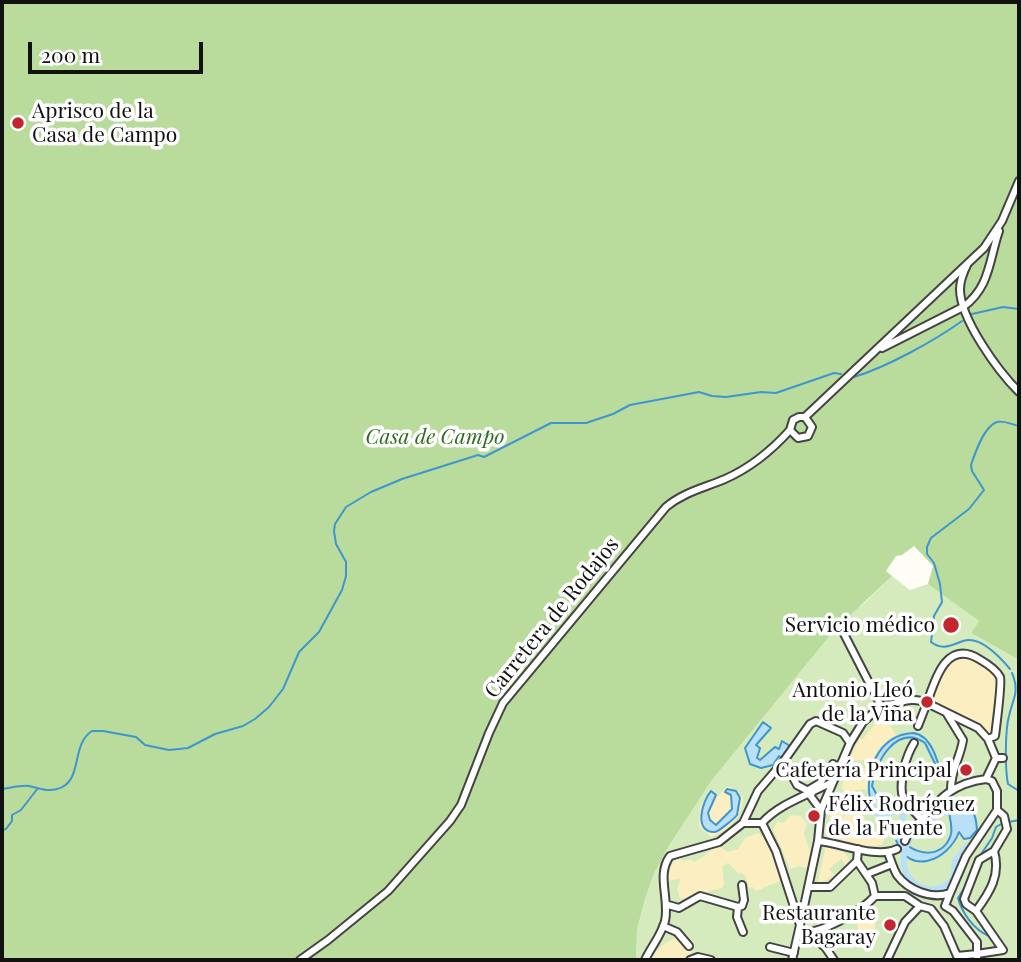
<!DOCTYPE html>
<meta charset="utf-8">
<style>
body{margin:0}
#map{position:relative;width:1021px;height:962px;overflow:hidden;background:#fffdf5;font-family:"Playfair Display",serif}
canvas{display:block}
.frame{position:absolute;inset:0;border:4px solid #111;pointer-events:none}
.scale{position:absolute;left:28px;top:42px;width:175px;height:32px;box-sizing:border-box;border:4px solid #111;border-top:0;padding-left:9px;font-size:21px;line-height:24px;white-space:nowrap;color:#111;-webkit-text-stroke:5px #fff;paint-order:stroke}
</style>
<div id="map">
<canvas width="1021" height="962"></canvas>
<div class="frame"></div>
<div class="scale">200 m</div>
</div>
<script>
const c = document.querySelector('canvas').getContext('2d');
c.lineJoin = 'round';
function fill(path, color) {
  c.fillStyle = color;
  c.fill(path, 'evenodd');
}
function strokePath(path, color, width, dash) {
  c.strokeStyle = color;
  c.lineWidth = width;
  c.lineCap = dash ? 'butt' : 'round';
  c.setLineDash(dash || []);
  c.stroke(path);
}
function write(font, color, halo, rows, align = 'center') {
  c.font = font + ' "Playfair Display",serif';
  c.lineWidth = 7;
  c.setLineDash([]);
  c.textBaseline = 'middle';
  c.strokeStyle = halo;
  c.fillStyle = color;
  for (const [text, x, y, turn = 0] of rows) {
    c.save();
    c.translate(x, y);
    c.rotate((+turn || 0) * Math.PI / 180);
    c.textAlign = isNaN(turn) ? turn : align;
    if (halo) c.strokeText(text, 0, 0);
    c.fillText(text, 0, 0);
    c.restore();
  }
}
const green = new Path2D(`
 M892,576l18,14 18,-6 4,2 47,35 -8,12 48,27v300h-383l1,-30 8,-31 9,-25 13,-25 45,-69 125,-153 1,-7 24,-15z`);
const forest = new Path2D(`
 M2,2h1017v658l-48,-27 8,-12 -51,-37 5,-18 -19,-20 -12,9 -6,1 -10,15 6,5 -48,45 -6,-1 -1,7 -125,153 -45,69 -13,25 -9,25 -8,31 -1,30h-634z`);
const sand = new Path2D(`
 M961,657c16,0 29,10 37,24l-6,55c-6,-3 -11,-10 -17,-14 -14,-8 -36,-11 -43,-27 7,-17 11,-33 29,-38z
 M885,717l11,18c-22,12 -28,31 -29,54l-22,3 -3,-4 2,-19 24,-1 -1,-8 -19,1 12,-23 3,1 13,-16z
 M726,787h5l9,10 3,-2c1,21 -14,35 -32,42l-12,-11 1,-19 9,-17 9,6z
 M841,793l7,2 2,8 -8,-1 1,16 6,-8 5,4 6,-4 8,15 16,14 -2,6c-25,3 -49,2 -52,-27 -1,-9 0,-15 3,-22z
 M791,815l10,1 6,8 -3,9 6,19 -3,16 -8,-2 -9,3 -17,-40 5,-8 5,2z
 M758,833c14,9 18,32 22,48l-24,10 -3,-4 -4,1 -4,-13 -4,-2 -2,1 -11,-11 -6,3 2,19 -2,3 -42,11 -3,-11 3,-6 -1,-3 -11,2c1,-11 2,-18 12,-23l3,3 9,-2 1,3c11,-3 16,-14 27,-15l8,5 10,-3 7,-11z
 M826,845l19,8 4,6 -3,7 -5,-7 -12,10 5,6 -9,6 -7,1z
 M866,909h6l3,10v22l-5,-1 -11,2 -2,-4c2,-8 -1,-13 2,-21l-2,-4z
 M678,937l14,17 -11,6h-30c5,-12 15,-18 27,-23z`);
const water = new Path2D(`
 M763,722l8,6 -15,17 4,3 -3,10 3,2 15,-13 4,2 3,-8 8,5 -8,12 -3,-2 -6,9 -12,3 -11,-4 -5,-16z
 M913,733c19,2 25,29 29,45l-17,-35c-29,-20 -50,20 -53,43l6,11 -7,6c-8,-30 7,-68 42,-70z
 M727,789l9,2 4,7 -3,17c-2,3 -19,17 -22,17 -22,1 -13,-31 -4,-41l5,4 -8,18 2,7 6,5 16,-16 -1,-14 -6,-3z
 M958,801c15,5 18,13 19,29l-7,8 -6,1 -5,-7c-11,29 -51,45 -63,8l3,-4c13,21 45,24 52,-2 2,-9 -3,-19 -2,-28l3,1z`);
const stream = new Path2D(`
 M972,314l31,-7 16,2
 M854,377c33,-10 80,-36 108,-56
 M1010,669c-10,-12 -30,-34 -47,-28 -12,4 -20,10 -32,1l3,-26 8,-14 -2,-18 -6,-21 -7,-9v-7l4,-9 38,-29 15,-19 -12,-19 -1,-6c4,-12 13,-39 26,-43 7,-2 16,3 22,4
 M1012,673c8,19 1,25 -3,43 -4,14 -4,54 -1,68l11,7
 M2,789c8,-1 19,-4 27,-3 10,2 18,6 28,3 27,-7 13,-44 35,-58h11l33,6 9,8 24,5 19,-2 27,-14 28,-8 12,-7 14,-12 14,-18 16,-37 20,-20 23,-42 4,-14v-14l-10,-18 -2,-13 1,-7 11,-17 25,-15 31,-13 76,-24 6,2 67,-34h35l27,-9 17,-9 69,-13 13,4 14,1 35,-5 15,1 58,-20 7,1
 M1009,822l10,-2
 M2,830l4,-1 6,-8v-6l9,-5 17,-22
 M973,866l19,-28 4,-11 7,-4
 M965,887l-7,11c4,15 16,32 31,38`);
const canal = new Path2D(`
 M878,797c23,7 30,14 21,39
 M871,803c6,15 19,20 25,34
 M948,812l-10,1c-4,4 -7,9 -10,13 -6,5 -14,7 -18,13 -23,37 20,67 43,40l2,-18 12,-15
 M877,814l11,-14
 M882,819l10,-7 2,-9`);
const minor = new Path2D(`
 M968,263c-4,8 -8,17 -8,26 0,30 38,82 59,103
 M882,348l81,-41c27,-19 26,-47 36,-76
 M805,417l179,-169 18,-27 17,-40
 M790,430l8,8 10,-2 4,-9 -7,-10
 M790,430l3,-10 6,-3h6
 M841,628l40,78c16,-1 30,-11 46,-3l-9,23
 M947,714l16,26c-3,19 -12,29 -12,49
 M988,739l-10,-11 -51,-25c8,-23 19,-64 52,-44 7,4 17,10 21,18 2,6 -4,51 -5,59l-7,3 8,19h7
 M850,743l13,-21 18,-16
 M914,743c-8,13 -14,35 -12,50 2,10 13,19 20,27
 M774,773l16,-1 7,13 15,8
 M810,789l10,-6 13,-19
 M809,794l12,16
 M743,823l15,-32 25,-29 27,-38 6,-3 27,12 7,10 -29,67 -3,31 -18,84
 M762,823c18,-20 47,-28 70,-41
 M818,841c23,2 58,18 79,8
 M905,841l2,-5c27,-29 38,-52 79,-57
 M994,851l13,-22 -3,-13 -7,-6v-19l-5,-10 -6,-2 10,-21
 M888,853c3,7 5,15 9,22 11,15 35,25 53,18l16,-37 31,-46
 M857,861l15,22 3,13
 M867,874l25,-10
 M809,887h21l27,-26 1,-12
 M668,905l11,3 21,-12 38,11 4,-1 2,-6 -2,-15
 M738,907l-1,10 6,15
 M976,911l-10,-7 -2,-5 15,-39 15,-9c7,24 -4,41 -18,60l27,39 -26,4v4
 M663,926l14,6 12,14
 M800,932c18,4 63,-22 75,-36h30l15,10 11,3 13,17 13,30 20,-2v-12l-24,-31 -8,-5 5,-13
 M809,934l16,13 9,13
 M770,947l24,6
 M300,960l28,-20 60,-49 62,-70 11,-16 28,-72 14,-30 163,-196c18,-15 38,-19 59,-28 25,-11 47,-29 65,-49
 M645,960c6,-13 16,-24 20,-39 5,-22 -9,-46 5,-65l49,-14 24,-19h19l14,28 24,74 -8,35
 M690,960l8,-3 13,3
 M887,960l18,-38 15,-16`);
const markers = [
 [18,123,7,"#c4262e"],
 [951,625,9,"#c4262e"],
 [927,702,7,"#c4262e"],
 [966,770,7,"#c4262e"],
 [814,816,7,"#c4262e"],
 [890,925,7,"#c4262e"]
];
const poiNames = [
 ["Aprisco de la",32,111,"left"],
 ["Casa de Campo",32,135,"left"],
 ["Servicio médico",935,625],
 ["Antonio Lleó",913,690],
 ["de la Viña",913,714],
 ["Cafetería Principal",952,770],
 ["Félix Rodríguez",828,804,"left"],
 ["de la Fuente",828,828,"left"],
 ["Restaurante",876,913],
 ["Bagaray",876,937]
];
const parkNames = [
 ["Casa de Campo",435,437]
];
const streetNames = [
 ["Carretera de Rodajos",552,618,-51]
];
fill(green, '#d5ebbd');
fill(forest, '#b9dc9c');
fill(sand, '#fbeec1');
fill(water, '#b9e0f7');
strokePath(water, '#3f96cf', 2);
strokePath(stream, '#3f96cf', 2);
strokePath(canal, '#b9e0f7', 6);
strokePath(minor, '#444', 10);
strokePath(minor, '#fff', 6);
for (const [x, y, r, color] of markers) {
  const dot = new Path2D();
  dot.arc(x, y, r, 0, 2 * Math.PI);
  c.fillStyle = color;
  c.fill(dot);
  strokePath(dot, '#fff', 2.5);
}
write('21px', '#111', '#fff', poiNames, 'right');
write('italic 21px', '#2f6b1f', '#fff', parkNames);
write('21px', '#111', '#fff', streetNames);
</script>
